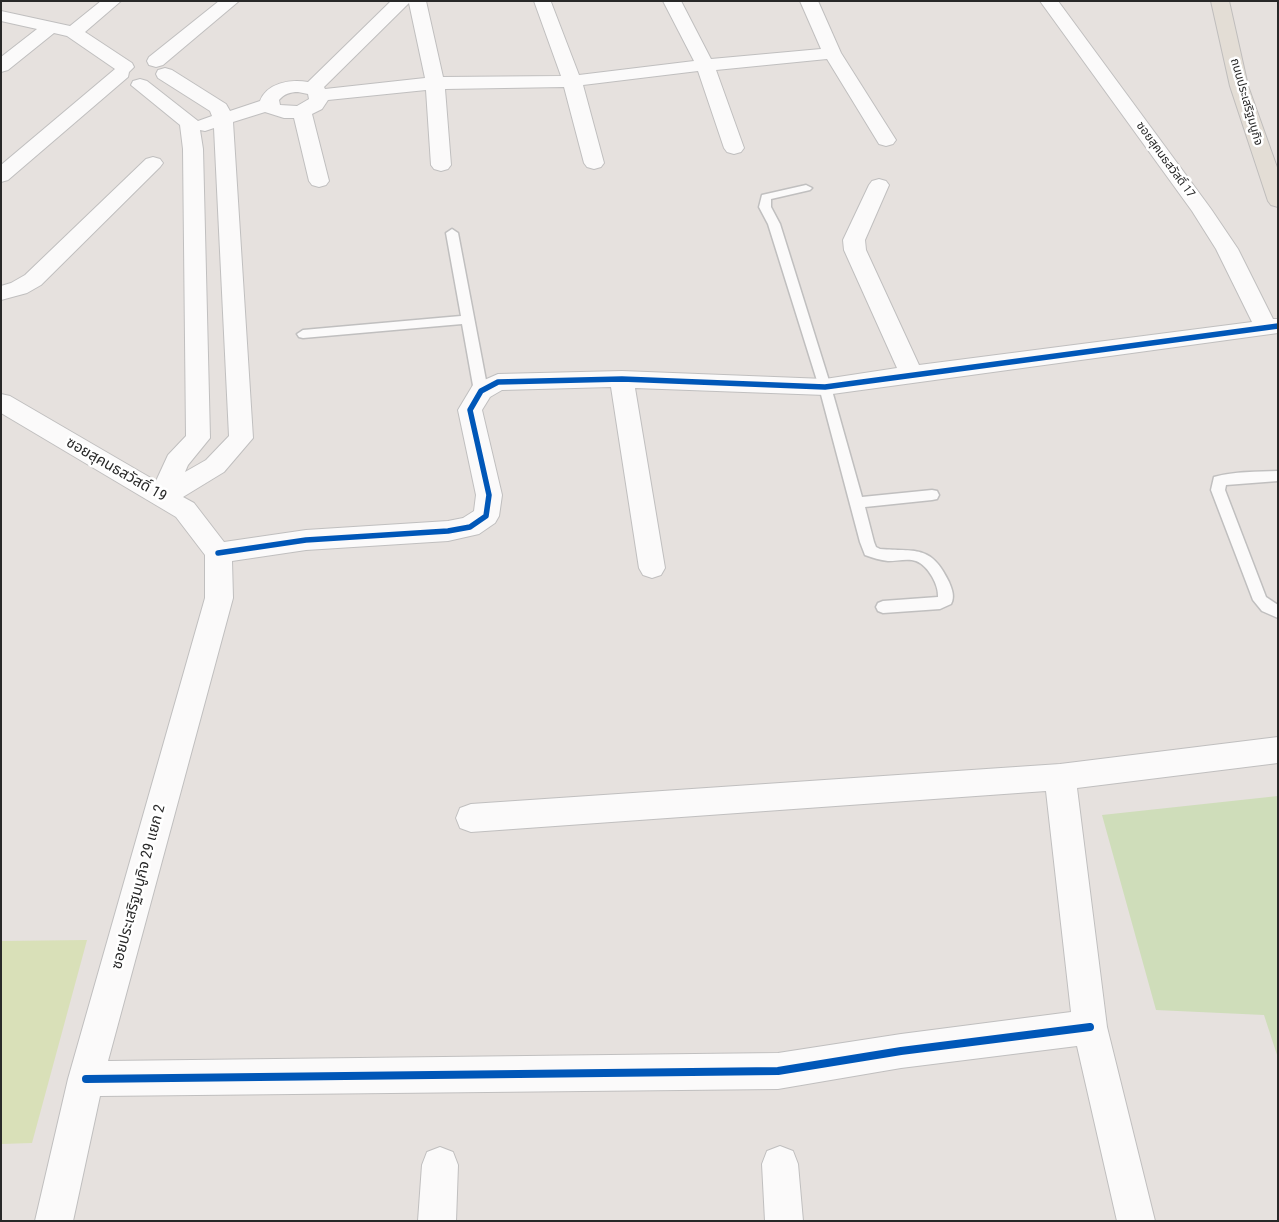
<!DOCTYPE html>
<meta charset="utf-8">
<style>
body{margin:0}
#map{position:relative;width:1279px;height:1222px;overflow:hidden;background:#e6e1de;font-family:"Roboto Condensed",sans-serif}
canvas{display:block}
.frame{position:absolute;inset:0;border:2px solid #282828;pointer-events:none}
</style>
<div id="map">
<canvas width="1279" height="1222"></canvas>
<div class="frame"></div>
</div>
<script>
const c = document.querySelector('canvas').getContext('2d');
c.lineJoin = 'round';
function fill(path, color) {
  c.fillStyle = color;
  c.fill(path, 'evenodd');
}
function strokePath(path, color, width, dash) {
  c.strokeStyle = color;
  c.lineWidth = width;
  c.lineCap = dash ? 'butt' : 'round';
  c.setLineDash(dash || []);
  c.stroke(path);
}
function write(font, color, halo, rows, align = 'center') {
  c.font = font + ' "Roboto Condensed","Noto Sans Thai",sans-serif';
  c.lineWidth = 5;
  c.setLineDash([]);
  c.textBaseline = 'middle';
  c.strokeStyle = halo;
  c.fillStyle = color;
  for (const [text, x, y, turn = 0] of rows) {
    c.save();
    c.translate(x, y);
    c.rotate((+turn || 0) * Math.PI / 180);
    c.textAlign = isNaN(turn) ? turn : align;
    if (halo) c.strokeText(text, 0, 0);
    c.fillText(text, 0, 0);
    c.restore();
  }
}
const green = new Path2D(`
 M1278,796v262l-14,-43 -108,-5 -54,-195z`);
const pitch = new Path2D(`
 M87,940l-55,203 -31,1v-203z`);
const service = new Path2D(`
 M806,185l6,3 -2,2 -39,9v8l9,17 51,163 31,110 70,-7 5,1 2,4 -2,4 -5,1 -67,7 9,35 2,5 4,2c35,3 51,-5 69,33 3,7 6,15 2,22l-11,5 -57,4 -5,-2 -2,-4 2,-4 5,-2 55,-4c1,-11 -9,-31 -22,-36 -8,-3 -19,0 -28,0 -8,-1 -15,-3 -23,-6l-5,-13 -41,-155 -51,-163 -9,-17 3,-12z
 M452,229l6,4 30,158 -2,3h-10l-2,-3 -12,-67 -159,14 -4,-1 -2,-3 6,-4 158,-14 -15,-83z
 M1278,471v10l-52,4 -1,5 41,107 12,8v13l-16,-7 -9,-11 -42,-110 3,-13c21,-6 42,-5 64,-6z`);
const minor = new Path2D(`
 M101,1h20l-36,31 47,31 2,4 -5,5 -1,5 -120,103 -7,2v-17l114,-96 -48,-33 -13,-3 -46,37 -7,2v-15l36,-28 -36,-8v-10l69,15z
 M219,1h20l-76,64 -7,2 -7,-2 -2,-4 2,-4z
 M391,1h35l17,76 118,-1 -27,-75 17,1 28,73 115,-14 -31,-60h18l30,58 110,-10 -21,-48h18l23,52 55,87 -3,4 -7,2 -7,-2 -52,-85 -111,11 28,78 -3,4 -7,2 -7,-2 -3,-4 -26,-77 -115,14 21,78 -3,4 -7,2 -7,-2 -3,-4 -20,-76 -119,2 6,76 -3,4 -7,2 -7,-2 -3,-4 -5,-75 -98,10 -6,9 -10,5 17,67 -3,4 -7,2 -7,-2 -3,-4 -15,-63h-10l-19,-6 -32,10 20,316 -29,34 -41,25 11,6 30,39 82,-12 142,-9 15,-3 11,-7 2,-16 -18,-85 15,-25 25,-11 124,-3 203,8 72,-11 -53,-118 -1,-10 26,-55 3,-4 7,-2 7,2 3,4 -24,55 1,10 53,115 333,-43 -36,-73 -24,-38 -152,-210h18l153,208 27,40 35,70h5v14l-453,62 -190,-7 30,180 -4,7 -9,3 -9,-3 -4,-7 -28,-181 -109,3 -12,7 -8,13 20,85 -3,21 -4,7 -16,11 -31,7 -142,9 -74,11 1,37 -125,463 670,-8 123,-19 170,-22 -25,-221 -575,41 -11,-4 -4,-10 4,-10 11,-4 589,-40 218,-27v26l-201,25 30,239 48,194h-38l-40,-175 -176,22 -123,21 -678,7 -27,125h-38l33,-142 137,-481v-43l-29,-38 -175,-104v-19l9,2 146,85 12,-26 18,-19 -3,-287 -3,-24 -49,-40 2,-4 7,-2 7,2 51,40 14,-5 -2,-5 -52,-33 -2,-4 2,-4 7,-2 7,2 54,34 4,7 30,-10c7,-18 30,-22 48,-19zM409,3l16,75 -100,11 -1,-2zM298,92l10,2 1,5 -12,7 -17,-1 -1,-5c5,-6 11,-8 19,-8zM214,128l15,308 -23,24 -21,12 3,-7 22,-27 -7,-289 -3,-19 5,1z
 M153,157l7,2 3,4 -3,4 -119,118 -14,8 -26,7v-14l10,-3 14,-8 121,-116z
 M780,1146l13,5 5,13 5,57h-38l-3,-57 5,-13z
 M440,1147l13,5 5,13 -2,56h-38l4,-56 5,-13z`);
const primary = new Path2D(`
 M1211,1h18l19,85 30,84v37l-7,-2 -3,-4 -38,-115z`);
const cyclewayFar1 = new Path2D(`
 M218,553l88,-13 142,-9 22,-4 16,-11 3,-21 -19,-85 11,-19 17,-9 124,-3 203,8 453,-61`);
const cycleway = new Path2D(`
 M86,1079l692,-8 123,-20 189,-24`);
const farStreetnames = [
 ["ถนนประเสริฐมนูกิจ",1246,102,74],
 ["ซอยสุคนธสวัสดิ์ 17",1165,160,54]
];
const streetNames = [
 ["ซอยสุคนธสวัสดิ์ 19",116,470,30],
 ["ซอยประเสริฐมนูกิจ 29 แยก 2",139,887,-75]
];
fill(green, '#cfddba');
fill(pitch, '#d9e0b8');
strokePath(service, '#c0bfbf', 3);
strokePath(minor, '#c0bfbf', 2);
strokePath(primary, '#bfbdbc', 2);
fill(service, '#fbfafa');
fill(minor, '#fbfafa');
fill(primary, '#e3ddd5');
strokePath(cyclewayFar1, '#0057b8', 5.5);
strokePath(cycleway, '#0057b8', 8);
write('12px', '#282828', '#fff', farStreetnames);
write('15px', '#282828', '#fff', streetNames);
</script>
